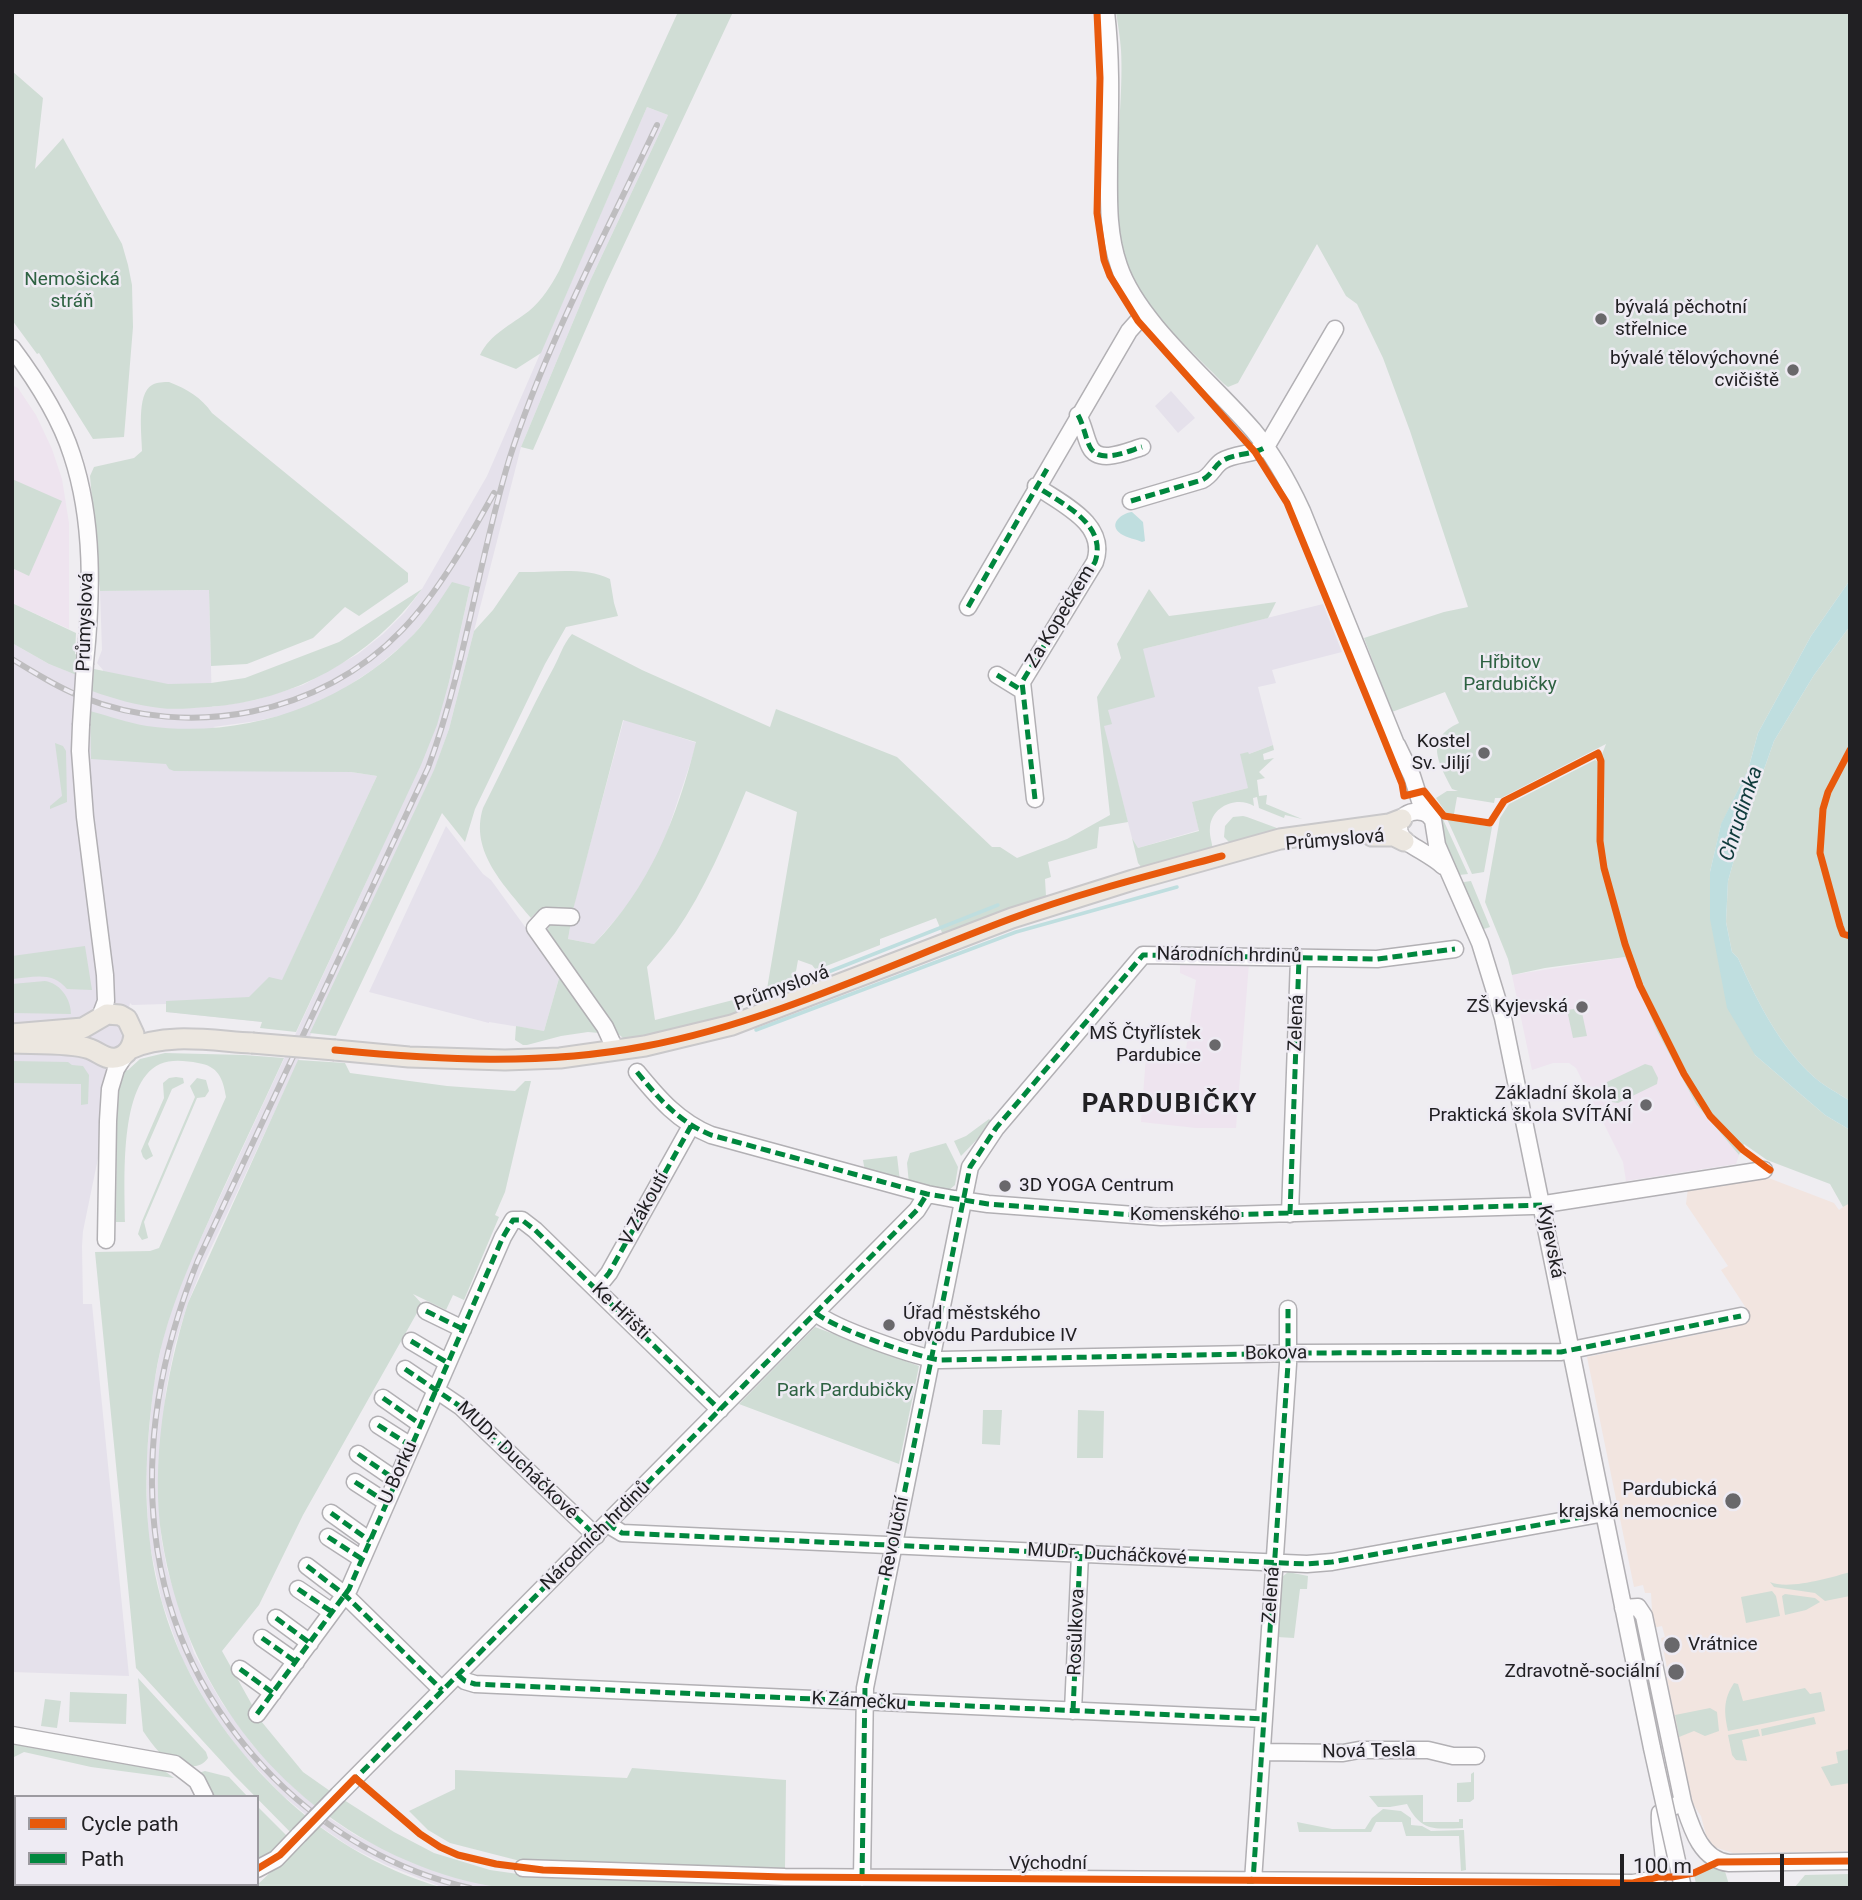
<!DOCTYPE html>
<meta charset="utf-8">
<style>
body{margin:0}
#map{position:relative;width:1862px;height:1900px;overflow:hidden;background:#efedf1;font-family:Roboto,sans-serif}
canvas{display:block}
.frame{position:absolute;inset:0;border:14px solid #212023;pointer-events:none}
.legend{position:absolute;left:14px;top:1795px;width:245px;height:91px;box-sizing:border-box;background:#eeebf3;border:2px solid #9c9aa0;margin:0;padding:9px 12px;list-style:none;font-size:21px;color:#212023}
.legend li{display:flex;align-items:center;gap:14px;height:35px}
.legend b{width:35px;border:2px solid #9c9aa0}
.scale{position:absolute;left:1620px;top:1854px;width:164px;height:32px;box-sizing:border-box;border:4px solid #212023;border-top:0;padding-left:9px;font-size:21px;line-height:24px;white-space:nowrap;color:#212023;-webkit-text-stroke:5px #eeebf3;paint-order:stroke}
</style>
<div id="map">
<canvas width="1862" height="1900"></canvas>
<div class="frame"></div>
<ul class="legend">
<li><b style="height:9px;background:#e8590c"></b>Cycle path</li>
<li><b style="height:9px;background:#00873e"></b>Path</li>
</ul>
<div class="scale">100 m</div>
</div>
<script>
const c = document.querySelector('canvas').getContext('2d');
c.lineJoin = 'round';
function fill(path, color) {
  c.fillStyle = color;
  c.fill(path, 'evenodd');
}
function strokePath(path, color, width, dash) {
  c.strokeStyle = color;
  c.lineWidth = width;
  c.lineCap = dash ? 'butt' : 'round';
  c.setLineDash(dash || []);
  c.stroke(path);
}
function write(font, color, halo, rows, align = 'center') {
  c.font = font + ' Roboto,sans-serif';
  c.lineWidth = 5;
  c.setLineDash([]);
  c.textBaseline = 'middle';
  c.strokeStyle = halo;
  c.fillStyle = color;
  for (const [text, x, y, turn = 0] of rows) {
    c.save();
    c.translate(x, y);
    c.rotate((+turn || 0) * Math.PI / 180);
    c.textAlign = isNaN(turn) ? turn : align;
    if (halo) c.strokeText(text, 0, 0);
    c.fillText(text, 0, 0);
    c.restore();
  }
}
const built = new Path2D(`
 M647,107l21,8 -78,166 -69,166 -72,282 -15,42 -230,492 -16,40 -13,42 -9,45 -7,74 2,72 6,33 27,84 17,31 11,19 30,41 39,41 37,32 29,19 62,29 48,15 38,8h-61l-58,-23 -36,-18 -29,-20 -39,-32 -40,-42 -32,-43 -28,-51 -20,-57 -14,-65 -2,-74 7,-75 9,-46 13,-43 17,-42 183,-394 74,-181 21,-95 -39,27 -22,26 -34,28 -36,24 -47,21 -35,8 -44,6 138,45 26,4 -114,246 -97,-10v-8l-34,1 -2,-2 -47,228 -1,15 1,58h9l37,372 -117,-4v-1029l37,21 51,20 3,-14 -6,-7 5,-13 -2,-59 109,-1 3,117 43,-7 48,-15 55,-31 25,-20 22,-22 17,-23 65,-113z
 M1171,391l24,27 -17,15 -23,-27z
 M1323,604l19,48 -70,18 4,13 -18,4 15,58 -24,9 -1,34 -56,14 7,28 -61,18 -6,-10 -29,-112 4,-16 36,-61z
 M624,719l73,24 -34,102 -14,28 -19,30 -36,41 -26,-5 6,-35z
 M446,826l37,48 8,6 69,95 -16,56 -55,-9v1l-120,-31z`);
const education = new Path2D(`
 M12,385l6,3 18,27 16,34 10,30 7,44v106l-57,-26z
 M1625,957l32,74 39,73 43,51 -3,9 -110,17 -3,-19 -47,-94 -7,-5h-16l-21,7 -20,-95z
 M1180,960l69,3 -13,165h-40l-55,-6 5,-66 38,7 12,-83 -16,-7z`);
const medical = new Path2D(`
 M1766,1177l68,26 5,7 11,-8v649l-117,2 -19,-6 -8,-12 -5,-19 -8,-12 -6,-26 -21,-104 2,-1 -7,-35 4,-1 -3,-11 -9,2 -2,-35h-6l-2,-8 -9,2 -47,-230 148,-30 -1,-4 12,-12v-3l-25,-38 7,-4 -42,-62 2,-16z`);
const green = new Path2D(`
 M678,12h55l-127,271 -73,167 -12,-3 69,-166 78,-166 -21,-8 -106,246 -25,16 -36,-14c10,-21 31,-30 49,-44 13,-11 22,-25 30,-40z
 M1116,12h734v568l-39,56 -53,97 -10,37 -27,55 -11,47 45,183 70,60 25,15v73l-7,4 -13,-23 -63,-24 -23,-16 -5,11 -43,-51 -39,-73 -32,-74 -80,11 -33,7 -4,-16 -23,-57 15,-84 9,-14 86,-44 4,2 7,-18 -105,54h-6l-1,5 -37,-6 -3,17h-7l-11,-16 11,-7h11l-6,-2c-14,-27 -28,-50 7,-66l-14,-31 -53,20 -28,-74 80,-26 24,-5 -58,-176 -27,-73 -26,-54 -11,-8 -29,-52 -79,139 -10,4 -4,-3c-30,-31 -68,-63 -88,-101 -34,-65 -11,-162 -15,-233 -1,-13 -3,-25 -5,-38z
 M12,71l31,27 -8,71 28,-31 59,106 6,21 4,20 1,42 -9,110 -31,2 -54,-86 -2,1 -25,-34z
 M169,382c18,7 32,15 43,31l196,160v9l-49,34 -14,-9 -32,31 -66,26 -36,2 -2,-76 -109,1 -10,-115 4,-9 40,-9 8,-7c0,-16 -6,-57 10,-66 5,-3 12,-3 17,-3z
 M12,479l50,22 -33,75 -17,-8z
 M519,572c28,1 65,-6 91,7l4,24 4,13 -52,11 -21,37 -70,145 -10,33 -23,-29 -106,223 -26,-3 124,-263 15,-41 25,-98 19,-21z
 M452,582l18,5 -21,95 -12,43 -16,40 -125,267 -36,-4 2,-6 -96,-10v-11l83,-4 20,-20 13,3 95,-204 -26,-4 -177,-1 -5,-2 -3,-5 -75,-5 -1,-48c19,5 38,12 57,15 95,13 192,-19 260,-85 18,-17 32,-39 45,-59z
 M422,589c-52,69 -127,112 -214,118 -16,1 -33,3 -48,1 -24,-3 -46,-9 -68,-17l2,-22 74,15 43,-1 34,-5 94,-36z
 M1149,589l20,27 107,-14 -8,16 -125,31 12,48 -47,13 4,14 -8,2 24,96 -29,5 -2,21 -49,14 3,15 -6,2 1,17 -103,39 -7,-17 -56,21v6l-64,25 -4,-5 -14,-5 -3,17 -28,12 30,-177 -51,-21c-20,48 -41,99 -71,142 -9,12 -19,23 -28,34l8,53 82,-21 1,4 6,-1c-1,7 -5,10 -12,13l-55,15 -49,9 -5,-1 -7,-6 -70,-100 6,-11 19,1 -3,17 26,5c56,-57 83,-126 102,-202l-73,-22 -50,190c-17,-3 -30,-7 -42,8 -25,-31 -62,-66 -48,-110 24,-47 46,-95 71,-141 7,-13 8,-21 18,-33l70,36 128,57 6,-18 121,48 95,90h8l17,11 50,-19 43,-24 -13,-118 24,-39 -4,-14z
 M12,603l64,30 -1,21 5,2 -1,20 -30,-12 -37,-21z
 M1850,626v475c-12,-8 -26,-15 -36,-24 -36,-33 -57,-76 -76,-119l-6,-6 -6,-30 2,-41 13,-46 33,-94 40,-66z
 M55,743l8,3 3,5 1,51 -17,7v-3l12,-10z
 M1273,745l1,5 -11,4 1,6 10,-2 -15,14 6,6 -8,2 2,16 8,-1 -1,9 36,15 -17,-4 -1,3 -25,-10 -2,-11 -4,1 1,8c-17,-10 -42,0 -44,21 -1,8 2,15 3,23l-71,18 -4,-5 -6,-25 6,10 61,-17 -7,-29 56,-14 -8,-34 8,-2 1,2z
 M1424,797l17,18 27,59 -9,1 -14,-22 -6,-28 2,-4z
 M1243,816l4,1 38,14 -54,13 -7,-7 1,-11 8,-9z
 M1447,819l45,8 -8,45 -12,2z
 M1471,881l19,46 -9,3 -18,-44 1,-4z
 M85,946l7,44 -25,-1c-14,-18 -34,-12 -55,-10v-23z
 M560,975l40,54 -1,4 -11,-1 -27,4 -34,9h-4l-8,-5 1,-14 28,5z
 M45,981c15,2 26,18 26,33l-59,-1v-29z
 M1581,1008l6,28 -14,2 -6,-28z
 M165,1053l79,2 40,3c-22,48 -45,96 -67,144 -20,45 -41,90 -54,138 -8,29 -11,59 -14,89 -13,140 22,251 120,353 47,49 109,88 175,106h-190l47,-45 -67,-68 -98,-107 -41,-416 55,-1 9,-3 67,-151c-3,-19 -8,-31 -28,-34 -12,-2 -26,-4 -38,1 -42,19 -35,119 -35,158h-9l1,-135 5,-15 6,-2 12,-11z
 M298,1060l47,3 5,10 97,13 68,5 10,-10h6l-26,111 -10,23 4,2 -35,83 -11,-5 -7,15 -33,-16 9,10 -119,211 -44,90 -37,46 39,70 42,51 27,19 64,41 40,21 56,17 49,7 879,11h-913c-33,-4 -67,-14 -97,-27 -135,-58 -223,-178 -246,-322 -12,-74 4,-166 26,-236z
 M12,1061l56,1 4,3 11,1 6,9 -1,29 -7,1v-21l-69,-1z
 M1645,1064l7,2 6,12 -1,6 -39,19 -6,-1 -7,-14 2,-6z
 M176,1077l7,1 1,5 -12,6 -24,55 5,12 -7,4 -3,-3 -2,-6 23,-53 -1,-15 6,-5z
 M197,1078l9,2 3,11 -4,6 -8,1 -53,124 4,16 -6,2 -4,-6 4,-13 53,-124 -5,-11z
 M989,1119l4,4 -32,33 -7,-15 12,-5z
 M946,1143l12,24 -3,18 -6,5 -40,-6 -2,-21 3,-10z
 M897,1156l3,25 -35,-9 -2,-12z
 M815,1327l104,39 -20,98 -160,-60z
 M983,1410h19l-2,35 -18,-1z
 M1078,1410l26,1 -1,47h-26z
 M1288,1572l20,4 -1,13h-7l-6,49 -17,-1 4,-59z
 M1850,1572v24l-25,5 -10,-8 -41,-6 -4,-5c18,8 60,-4 80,-10z
 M1772,1591l4,5 4,20 -34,7 -5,-26z
 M1785,1594l30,4 5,4 -14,8 -21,5 -3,-19z
 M138,1678l68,74 2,6c-10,16 -37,6 -48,-5 -7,-7 -12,-15 -17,-22z
 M1734,1683l4,1 5,17 62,-13 5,6 11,-2 4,19 -97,20c-4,-19 -5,-31 6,-48z
 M70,1692l57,2 -1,30 -57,-2z
 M45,1699l16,2 -4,27 -16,-2z
 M1710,1708l7,4 2,19 -14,5 -11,-5 -15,6 -4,-22z
 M1814,1717l2,7 -54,12 -1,-7z
 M1758,1729l2,7 -18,4 5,21 -11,-1 -4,-5 -4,-20z
 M12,1742l150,27 12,9 -83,-11 -67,-15 -12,6z
 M1850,1749v34l-19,3 -10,-19 17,-4 -2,-11z
 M632,1768l154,12 -1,88 -257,-5 -78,-20 -22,-13 -19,-19 46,-22v-19l172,8z
 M205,1771l24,6 19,20h-37l-13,-24z
 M1474,1772v27l-4,3h-13v-19l14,-1v-8z
 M1423,1795v27h36v-3h4v9c-28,1 -42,4 -56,-24l-17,3h-12l-9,-11z
 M257,1806l33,33 -33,25z
 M1383,1809l18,2 10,7v7l11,1 9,5 33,-1 2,40 -5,1 -2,-35h-53l-4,-14h-26l-5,10h-72l-2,-10 35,7h33l7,-11z
 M1716,1866l8,2 6,20h-33l-3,-13z
 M1850,1874v14h-56l11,-13z`);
const water = new Path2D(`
 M1132,512l11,10 2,19 -3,1c-6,-3 -15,-4 -21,-8 -14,-10 1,-21 11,-22z
 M1850,580v46l-36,49 -40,66 -33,94 -13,46 -2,41 6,30 6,6c19,43 40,86 76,119 10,9 24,16 36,24v29l-25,-15 -70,-60 -28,-47 -17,-89v-47l11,-48 27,-54 10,-37 53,-97z`);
const stream = new Path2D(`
 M770,995l228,-90
 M756,1030l260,-98 161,-45`);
const minor = new Path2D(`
 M1106,12c6,50 4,99 3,149 0,35 -2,71 10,105 19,57 94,117 134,164 20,24 36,53 49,81l98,243
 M12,348c24,32 48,69 60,107 22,66 20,140 13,208
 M1078,415c6,11 7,22 12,32 9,18 38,4 52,0
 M1131,501l71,-21c10,-5 12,-14 20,-19 13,-8 31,-6 44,-14l69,-118
 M968,607l161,-276 16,-18
 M997,675l26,16
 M81,725l-1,26 5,66 20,158 1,26 -6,16
 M1397,745l15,31 10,31 11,13 4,25 43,98 23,75 149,730
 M1035,799l-13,-117 73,-120c13,-38 -33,-58 -59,-76
 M1429,815c-15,-10 -39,3 -27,22 4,7 31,19 41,29
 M571,917l-25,-1 -11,12 70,99 11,24
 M637,1072c22,27 42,50 74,63l216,59 27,5 34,5 173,13 371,-11 232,-36
 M1290,1214l9,-256
 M106,1240l2,-119 2,-32 6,-20 11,-17
 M596,1289l13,-16 82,-147
 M426,1311l37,18
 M816,1313c17,15 102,45 125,47l359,-7 261,-1 180,-36
 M411,1341l37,22
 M405,1369l56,38 135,129
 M383,1398l37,26
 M378,1425l33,21
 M358,1454l38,26
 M355,1482l31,20
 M331,1513l39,28
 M607,1524l15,9 685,31 25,-2 273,-49
 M328,1537l34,22
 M307,1566l38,29 97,95
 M298,1589l34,23
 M1623,1608l15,-1 6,9 39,186c8,24 17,58 46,61l121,-2
 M276,1618l34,25
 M262,1638l34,24
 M240,1669l33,24
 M458,1675l7,6 10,3 789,35
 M1073,1711l7,-157
 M257,1714l92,-125 154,-352 10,-17h9l13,10 185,180
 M12,1735l163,29 22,17 8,16
 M1262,1752l81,1 16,-3h69l25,6h23
 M338,1795l579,-585 10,-16
 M12,1864l1,10
 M523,1868l262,9 848,6 18,-3 10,-6c7,-19 -3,-41 -1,-61l23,-11
 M257,1869l19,-10 23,-24
 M862,1878l3,-190 105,-521 26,-39 147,-173 234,4 78,-10
 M1253,1881l35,-517v-55`);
const major = new Path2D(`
 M1372,836h22l10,5
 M12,1034l71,-6 24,-14 13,1 7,4 7,15c-1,11 -6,22 -18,24 -11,2 -17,-6 -26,-9 -18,-7 -57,-5 -78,-6
 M130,1049c37,-17 83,-8 122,-6
 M335,1050l74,7 96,3 55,-2 85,-12 87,-21 280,-107 121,-38 147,-41 109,-15 13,-5`);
const rail = new Path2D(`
 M12,659c23,14 45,28 70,38 108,43 239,18 320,-67 36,-37 67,-92 92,-137
 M470,1888c-75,-17 -142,-56 -196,-110 -143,-145 -149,-337 -76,-518l230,-492c37,-100 50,-206 81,-308 36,-114 97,-227 148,-335`);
const minorBridge = new Path2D(`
 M81,725l4,-62
 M1652,1748l31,140
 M299,1835l39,-40`);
const majorBridge = new Path2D(`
 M252,1043l83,7`);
const quiet = new Path2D(`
 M1078,415c6,11 7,22 12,32 9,18 38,4 52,0
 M1131,501l71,-21c10,-5 12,-14 20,-19 13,-8 31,-6 44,-14
 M968,607l79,-138
 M997,675l26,16
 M1035,799l-13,-117 73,-120c13,-38 -33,-58 -59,-76
 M637,1072c22,27 42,50 74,63l216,59 61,10 173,13 381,-12
 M1290,1214l9,-256
 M596,1289l13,-16 82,-147
 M426,1311l37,18
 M816,1313c17,15 102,45 125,47l359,-7 261,-1 180,-36
 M411,1341l37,22
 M405,1369l56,38 135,129
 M383,1398l37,26
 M378,1425l33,21
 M358,1454l38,26
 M355,1482l31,20
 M331,1513l39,28
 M607,1524l15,9 685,31 25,-2 273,-49
 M328,1537l34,22
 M307,1566l38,29 97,95
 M298,1589l34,23
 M276,1618l34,25
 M262,1638l34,24
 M240,1669l33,24
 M458,1675l7,6 10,3 789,35
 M1073,1711l7,-157
 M257,1714l92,-125 154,-352 10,-17h9l13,10 185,180
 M351,1783l566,-573 10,-16
 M862,1878l3,-190 105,-521 26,-39 147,-173 234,4 78,-10
 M1247,1881h6l35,-517v-55`);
const cycleway = new Path2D(`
 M1097,12l3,66 -3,135 7,47 6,16 28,45 117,131 32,51 94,229 21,52 2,12 20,-5 20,25 46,7 14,-22 94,-48 3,8 -1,80 4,27 21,76 15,42 44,88 26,42 33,34 27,20
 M1850,750l-22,42 -5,17 -3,44 20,73 3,8 7,2
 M335,1050c104,10 207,16 311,-4 126,-24 244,-82 364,-127 69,-26 141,-44 212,-63
 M257,1869l23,-14 75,-77 65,56 20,13 18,8 38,9 47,6 242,7 848,6 25,-6h14l22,-4 24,-11 132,-1`);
const markers = [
 [1601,319,7,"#69686b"],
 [1793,370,7,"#69686b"],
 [1484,753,7,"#69686b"],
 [1582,1007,7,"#69686b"],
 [1215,1045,7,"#69686b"],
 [1646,1105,7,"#69686b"],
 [1005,1186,7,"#69686b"],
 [889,1325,7,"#69686b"],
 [1733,1501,9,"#69686b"],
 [1672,1645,9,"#69686b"],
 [1676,1672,9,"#69686b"]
];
const parkNames = [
 ["Nemošická",72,280],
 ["stráň",72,302],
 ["Hřbitov",1510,663],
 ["Pardubičky",1510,685],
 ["Park Pardubičky",845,1391]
];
const poiNames = [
 ["bývalá pěchotní",1615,308,"left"],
 ["střelnice",1615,330,"left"],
 ["bývalé tělovýchovné",1779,359],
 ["cvičiště",1779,381],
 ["Kostel",1470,742],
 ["Sv. Jiljí",1470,764],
 ["ZŠ Kyjevská",1568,1007],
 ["MŠ Čtyřlístek",1201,1034],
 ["Pardubice",1201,1056],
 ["Základní škola a",1632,1094],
 ["Praktická škola SVÍTÁNÍ",1632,1116],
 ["3D YOGA Centrum",1019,1186,"left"],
 ["Úřad městského",903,1314,"left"],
 ["obvodu Pardubice IV",903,1336,"left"],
 ["Pardubická",1717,1490],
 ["krajská nemocnice",1717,1512],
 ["Vrátnice",1688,1645,"left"],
 ["Zdravotně-sociální",1660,1672]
];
const streetNames = [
 ["Za Kopečkem",1061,617,-59],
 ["Průmyslová",86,622,-88],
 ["Průmyslová",1335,841,-5],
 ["Národních hrdinů",1229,956,1],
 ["Průmyslová",782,989,-20],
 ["Zelená",1297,1023,-88],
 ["V Zákoutí",645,1209,-61],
 ["Komenského",1185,1215],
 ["Kyjevská",1550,1242,79],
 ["Ke Hřišti",620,1312,44],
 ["Bokova",1276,1354,-1],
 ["MUDr. Ducháčkové",517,1461,44],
 ["U Borku",399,1473,-66],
 ["Národních hrdinů",596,1536,-45],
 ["Revoluční",895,1537,-78],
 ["MUDr. Ducháčkové",1107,1555,3],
 ["Zelená",1272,1595,-86],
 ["Rosůlkova",1077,1632,-88],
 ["K Zámečku",859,1702,3],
 ["Nová Tesla",1369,1752,-1],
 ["Východní",1048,1864]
];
const waterNames = [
 ["Chrudimka",1742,814,-72]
];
const districtNames = [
 ["PARDUBIČKY",1170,1105]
];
fill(built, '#e5e1eb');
fill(education, '#eee4ef');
fill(medical, '#f2e5e0');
fill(green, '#d0ddd5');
fill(water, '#bfdedf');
strokePath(stream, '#bfdedf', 3.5);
strokePath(minor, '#b2b0b4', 19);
strokePath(major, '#c9c8ca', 23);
strokePath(minor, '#fdfcfd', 16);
strokePath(major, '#ece7e0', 19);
strokePath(rail, '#bebdbf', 6);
strokePath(rail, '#eeebf3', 3.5, [10]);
strokePath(minorBridge, '#b2b0b4', 19, []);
strokePath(majorBridge, '#c9c8ca', 23, []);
strokePath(minorBridge, '#fdfcfd', 16);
strokePath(majorBridge, '#ece7e0', 19);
strokePath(quiet, '#00873e', 5, [10, 5]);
strokePath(cycleway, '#e8590c', 7);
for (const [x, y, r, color] of markers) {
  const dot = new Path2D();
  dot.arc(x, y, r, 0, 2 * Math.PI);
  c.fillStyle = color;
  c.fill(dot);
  strokePath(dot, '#eeebf3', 2.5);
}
write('19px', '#2e6242', '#eeebf3', parkNames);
write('19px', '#212023', '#eeebf3', poiNames, 'right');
write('19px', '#212023', '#eeebf3', streetNames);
write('italic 21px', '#103b3c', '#eeebf3', waterNames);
c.letterSpacing = '2px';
write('bold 26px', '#212023', '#eeebf3', districtNames);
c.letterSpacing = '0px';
</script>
